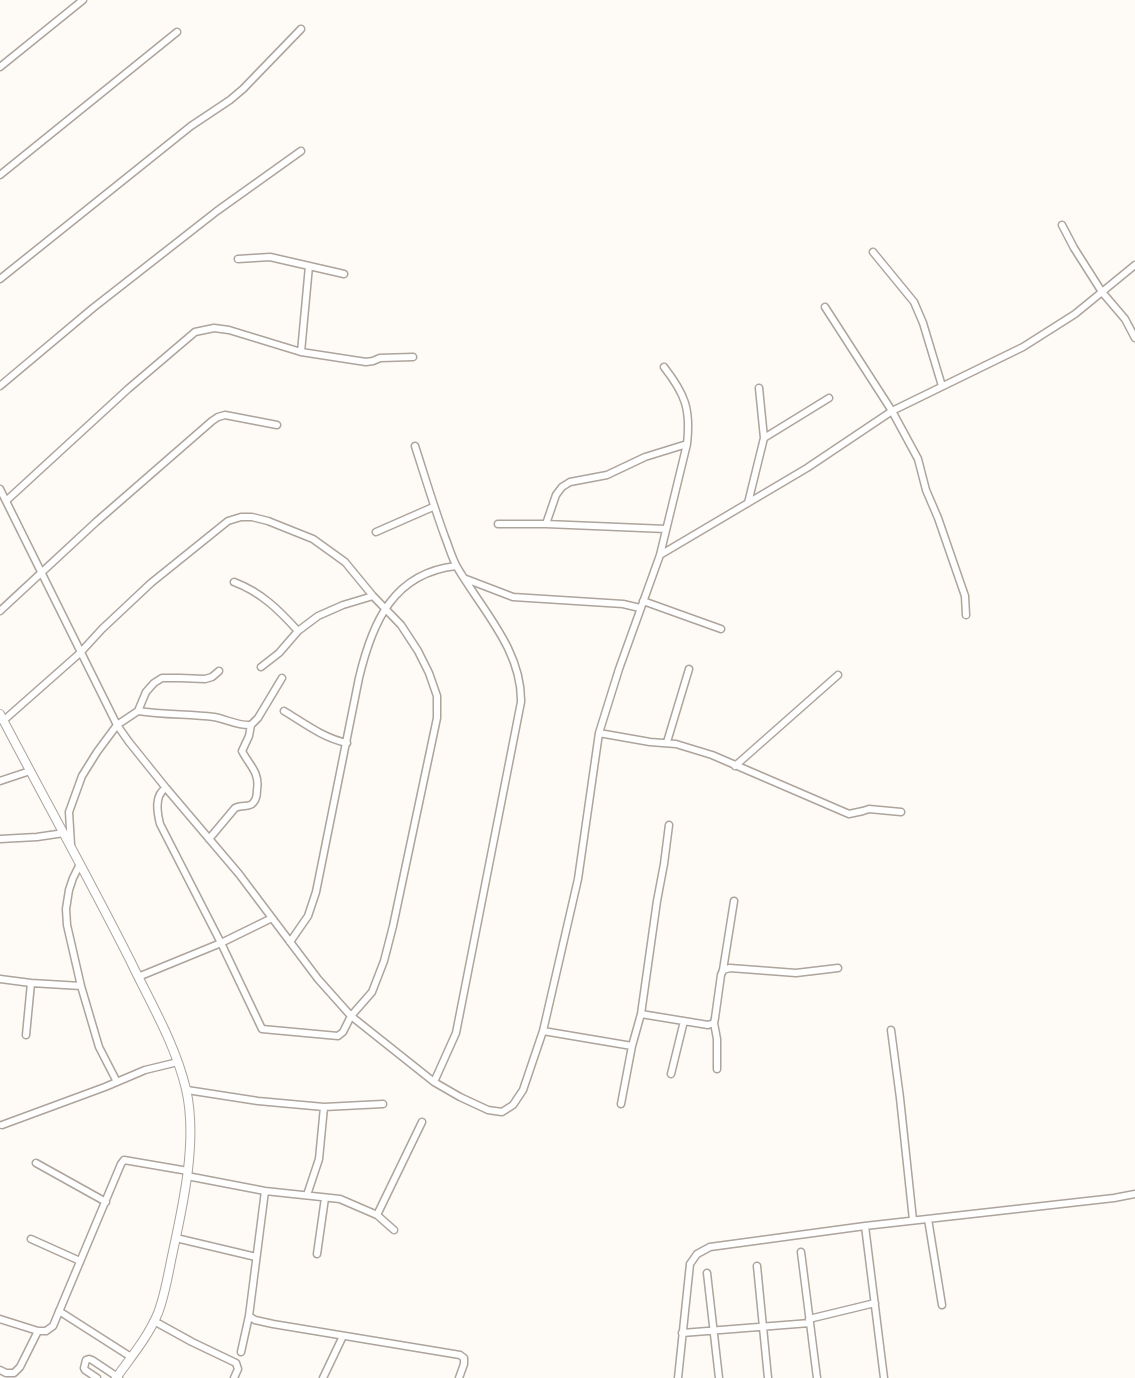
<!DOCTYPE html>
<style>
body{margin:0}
canvas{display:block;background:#fefaf6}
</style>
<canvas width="1135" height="1378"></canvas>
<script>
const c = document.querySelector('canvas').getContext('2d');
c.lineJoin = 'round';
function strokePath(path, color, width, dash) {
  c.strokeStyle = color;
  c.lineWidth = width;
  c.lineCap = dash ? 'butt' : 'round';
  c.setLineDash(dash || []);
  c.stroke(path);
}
const minor = new Path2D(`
 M0,67l83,-67
 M0,175l177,-143
 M1062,225l12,23 28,44 23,27 10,19
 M873,252l41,50 9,21 19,63
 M238,259l32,-2 74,17
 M0,279l191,-153 39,-26 13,-11 58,-60
 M825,307l67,104 26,48 8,31 12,28 27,78 1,19
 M301,352l8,-86
 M0,386l93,-78 124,-97 84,-60
 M764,438l65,-40
 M415,446c10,31 19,61 30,91 4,10 7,21 12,30 25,43 65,83 64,135l-65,331 -22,49
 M0,489l117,236 12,17 37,46 73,86 79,105 33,37 83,66 26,15 28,13 14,2 11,-7 10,-15 20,-59 35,-152 21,-146 20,-64 41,-114 27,-111c4,-35 -2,-50 -23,-77
 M6,501l122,-112 67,-57 19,-4 15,2 72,22 65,10 7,-1 7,-3 33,-1
 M748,503l16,-65 -5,-50
 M498,524h48l120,5
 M546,524l10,-29 6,-8 8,-5 37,-7 38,-18 42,-13
 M376,532l57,-25
 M660,555l147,-87 85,-57 131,-64 52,-33 60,-49
 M466,579l47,18 110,7 17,4
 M234,582c27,10 45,28 64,49
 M643,601l78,28
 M0,611l96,-89 116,-101 6,-4 7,-2 52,10
 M261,667l18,-14 19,-22 20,-15 25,-11 30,-9
 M138,711c26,4 51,3 76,6 12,2 24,9 37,8l7,-7 24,-40
 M284,711c20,12 39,27 63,32
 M3,721l77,-68 22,-24 49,-46 77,-62 13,-4h11l16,4 45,18 32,23 28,34 28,29 17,26 11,22 8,23v22l-44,208 -9,35 -12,31 -21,24 -8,16 -5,4 -76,-7 -41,-86 -61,-119c-3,-12 -6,-29 6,-36
 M599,733l51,9 26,2 36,11 137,59 14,-3 6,-2 32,3
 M667,742l22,-73
 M735,766l103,-91
 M0,781l30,-10
 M0,839l37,-2 27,-4
 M209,839l26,-31c7,-4 14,0 18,-5 3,-3 4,-9 4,-13 3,-18 -8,-25 -15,-39l7,-15 2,-11
 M71,845l-2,-33 13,-36 15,-24 20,-27 21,-14 8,-19 8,-9 8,-5h18l25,1 7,-2 7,-6
 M80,864l-7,14 -4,12 -3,19 1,16 14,61 18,61 18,35
 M290,942l18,-26 8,-24 43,-214c13,-55 34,-105 97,-112
 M723,970l11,-69
 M138,977l83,-34 51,-25
 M0,979l31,4 50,3
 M641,1014l67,11 6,-2 1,-5 6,-43 2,-5 7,-2 66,5 42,-5
 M714,1023l3,16v30
 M891,1030l9,68 13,122
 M543,1031l89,15
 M26,1035l5,-52
 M671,1074l13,-53
 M187,1090l71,11 66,6 59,-3
 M621,1104l11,-58 9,-32 16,-113 7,-37 5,-39
 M2,1125l103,-38 40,-17 33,-8
 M36,1163l70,39
 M187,1176l78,15 75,8 37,16 17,15
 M265,1191l-16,125 6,4 18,4 187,31 4,3v6l-5,14
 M307,1195l12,-36 5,-52
 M377,1215l45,-93
 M928,1219l14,86
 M865,1226l19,152
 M176,1238l80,19
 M31,1239l49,22
 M801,1252l16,126
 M317,1254l8,-56
 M757,1266l11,112
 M707,1273l12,105
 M59,1311l72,46
 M0,1319l38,12h8l7,-5 68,-162 3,-4 64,11
 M809,1319l66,-16
 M154,1321l38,21 44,21 2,6 -4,9
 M682,1333l128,-10
 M241,1352l8,-36
 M0,1370l6,3h8l6,-6 18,-36
 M97,1378l-12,-8 -1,-2 2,-8 3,-1 3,1 27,18
 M323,1378l20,-42
 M678,1378l12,-114 7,-10 13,-7 155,-21 249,-28 21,-4`);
const tertiary = new Path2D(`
 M0,714c43,82 88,163 130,246 20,42 45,83 56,129 12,51 -3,116 -14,167 -4,19 -7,39 -14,57 -10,24 -27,44 -42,65`);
strokePath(minor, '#ada49c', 9);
strokePath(tertiary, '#ada49c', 10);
strokePath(minor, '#fff', 6);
strokePath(tertiary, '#fff', 8);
</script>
